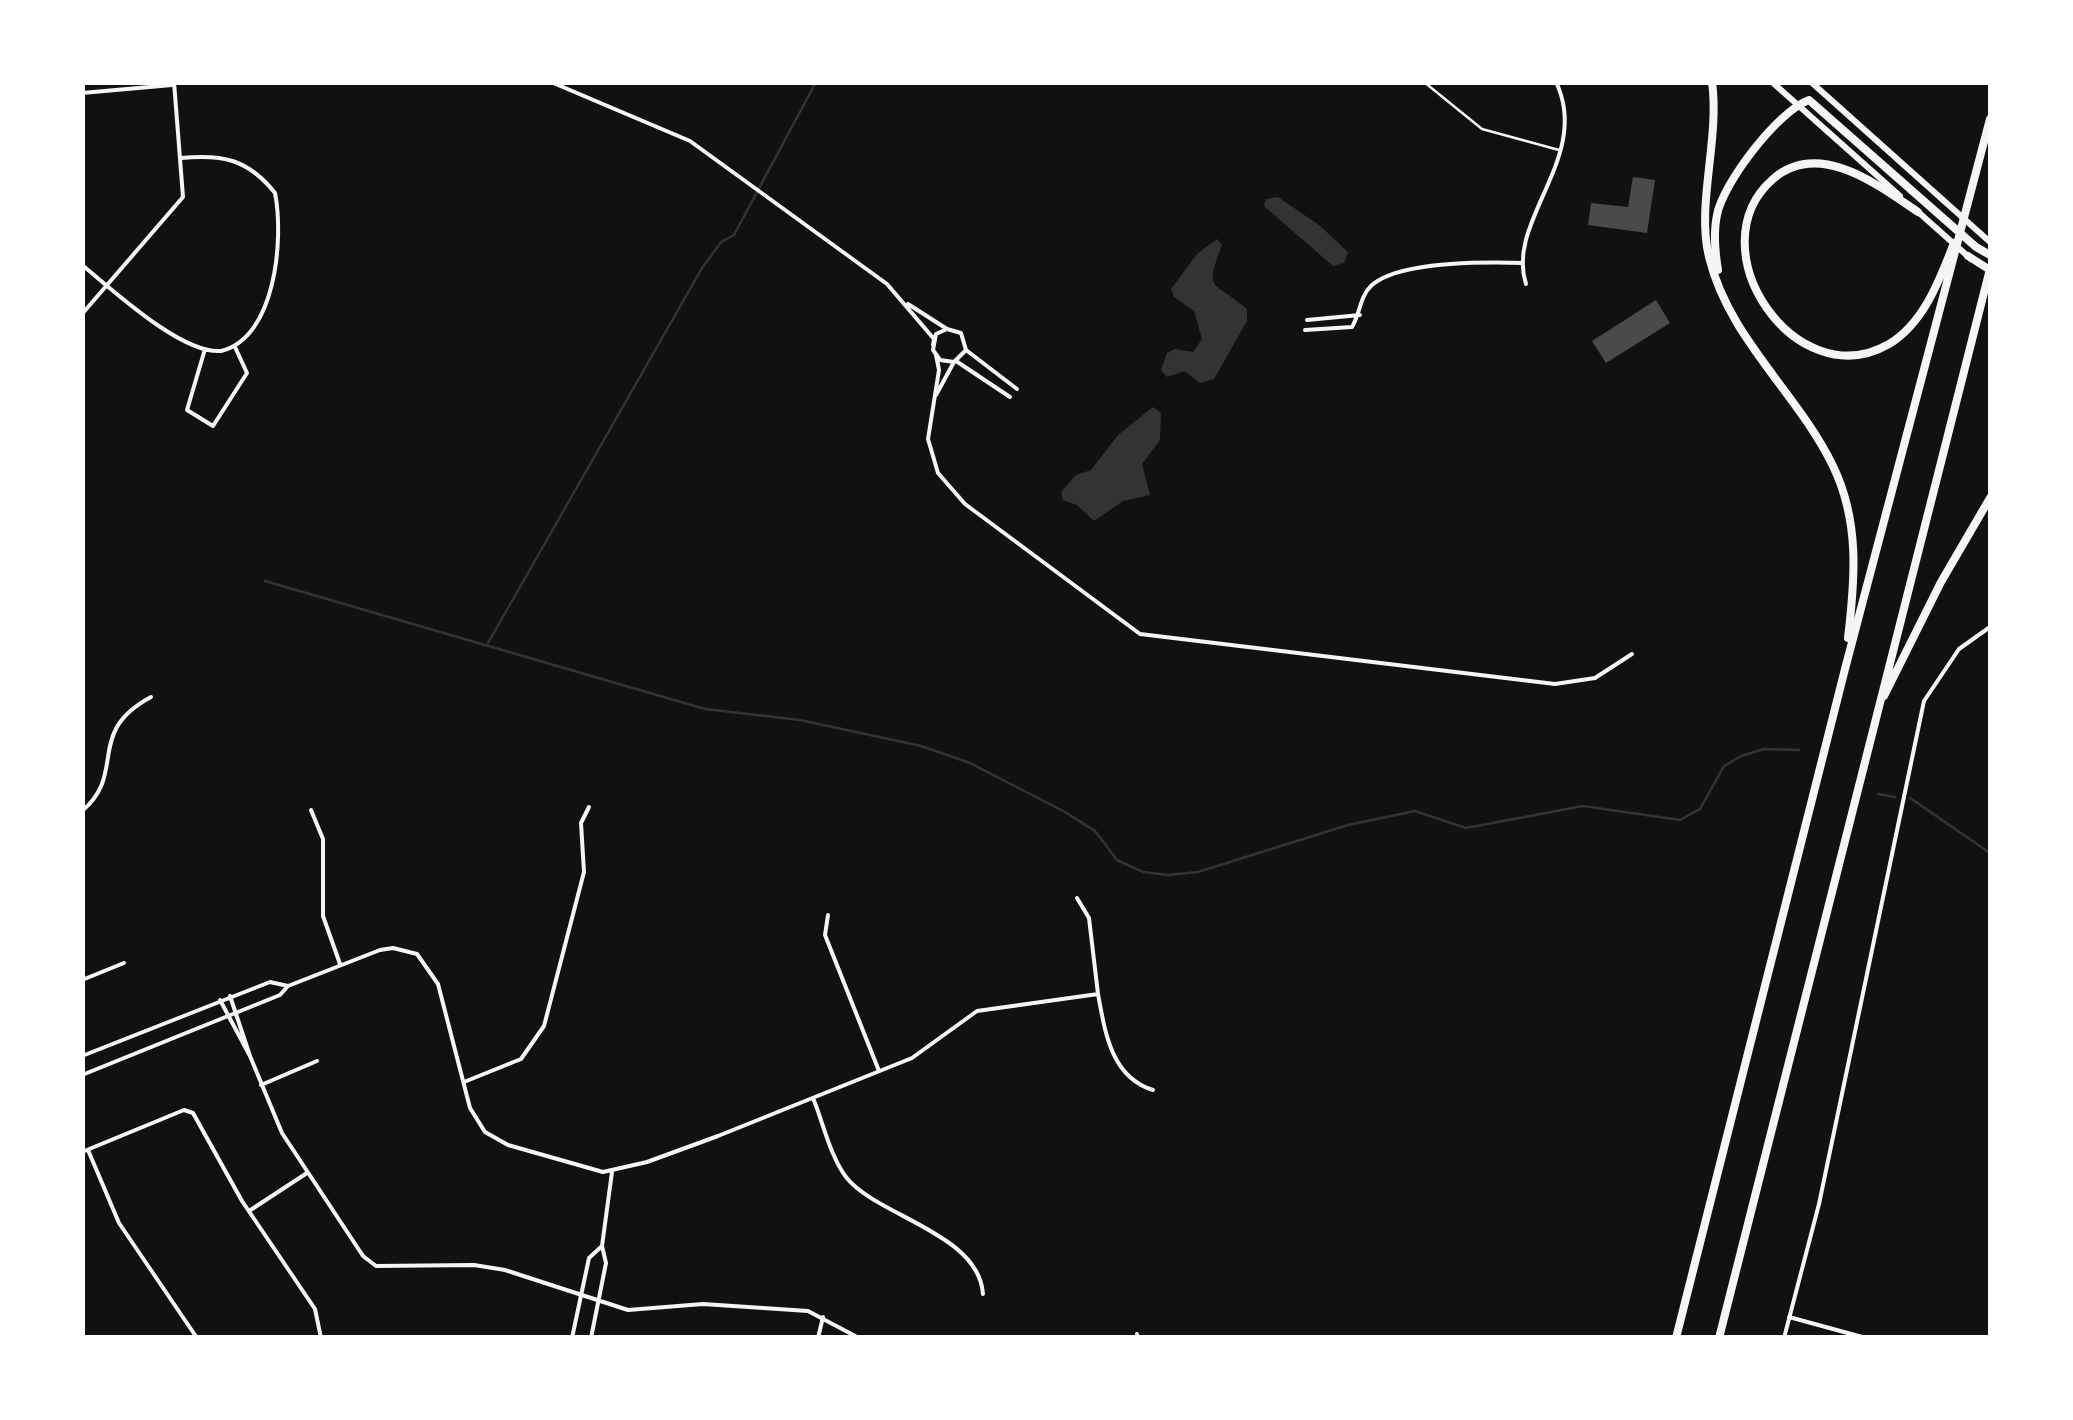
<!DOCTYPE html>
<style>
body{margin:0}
#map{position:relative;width:2073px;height:1420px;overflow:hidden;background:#111;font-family:Raleway,sans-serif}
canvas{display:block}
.frame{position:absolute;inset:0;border:85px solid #fff;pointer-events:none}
</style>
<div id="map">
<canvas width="2073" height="1420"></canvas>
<div class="frame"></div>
</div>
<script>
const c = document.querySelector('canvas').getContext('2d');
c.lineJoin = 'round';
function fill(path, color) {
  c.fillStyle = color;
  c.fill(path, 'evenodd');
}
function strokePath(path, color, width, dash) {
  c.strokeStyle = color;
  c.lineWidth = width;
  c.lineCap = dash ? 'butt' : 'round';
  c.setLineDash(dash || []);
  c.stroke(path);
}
const water = new Path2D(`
 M1278,197l41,28 29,27 -4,11 -11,3 -69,-60 2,-7z
 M1217,239l5,6c-18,48 -10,34 25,64v12l-33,58 -14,4 -15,-12 -18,6 -6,-7 6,-17 8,-4 18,3 9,-13 -8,-28 -20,-14 -3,-8 26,-35z
 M1153,407l8,6 -1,27 -18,24 8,31 -27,6 -29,20 -17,-16 -14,-5 -2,-8 15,-17 15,-5 27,-35z`);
const stream = new Path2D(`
 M265,581l440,128 95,11 121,26 49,17 95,49 30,19 22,29 26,12 25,3 30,-3 150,-47 67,-14 51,17 117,-22 97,14 20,-11 24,-43 17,-10 23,-7 35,1
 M488,643l214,-375 19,-26 13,-7 82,-153
 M1878,794l17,3
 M1910,798l80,55`);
const building = new Path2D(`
 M1633,177l22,3 -8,53 -59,-8 3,-22 37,4z
 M1656,300l14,23 -64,40 -14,-22z`);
const service = new Path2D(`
 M1424,82l58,47 77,21`);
const minor = new Path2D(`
 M551,82l139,59 197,143 47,55 -1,6
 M82,93l90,-8
 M82,265c31,25 99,89 139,86 55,-13 63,-113 54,-158 -27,-34 -53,-39 -94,-35
 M1526,284c-21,-63 66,-127 30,-202
 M908,304l39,25
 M82,314l101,-117 -9,-115
 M1307,320l53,-5
 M1305,330l47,-3c8,-13 8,-31 19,-41 27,-25 116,-24 152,-23
 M205,349l-18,61 26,16 34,-53 -12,-26
 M966,350l51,39
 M936,355l3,15 -11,69 10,34 27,31 175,130 415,50 40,-6 37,-24
 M956,361l54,36
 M936,395l18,-33 12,-12 -5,-17 -14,-4 -11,5 -3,16 7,10 14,2
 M311,810l12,29v77l17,48
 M82,811c46,-39 2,-78 69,-114
 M1077,898l12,20 9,76
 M828,915l-3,20 54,136
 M82,980l42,-17
 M288,986l92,-36 13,-2 24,6 21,30 32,124 15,24 23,13 95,27 44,-10 71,-26 194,-78 65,-47 121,-17c7,38 13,83 55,96
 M230,996l20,60
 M220,1000l30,56 32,77 81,123 13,10 98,-1 31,5 123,40 75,-6 105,7 51,27
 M82,1056l188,-74 18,4 -8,9 -198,80
 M464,1082l57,-23 23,-33 40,-154 -3,-49 8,-16
 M261,1085l56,-24
 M813,1098c10,24 17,58 33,79 30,39 133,56 137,117
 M88,1150l31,73 78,115
 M82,1152l102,-42 9,3 49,88 73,108 6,29
 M249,1211l58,-38
 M602,1246l10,-74
 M1789,1317l77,21
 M1137,1334l1,4
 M572,1338l17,-80 13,-12 4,17 -15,75
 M818,1338l5,-21
 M1784,1338l35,-134 105,-503 35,-52 31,-22`);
const primary = new Path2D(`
 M1772,82l128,114
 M1811,82l179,160
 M1917,211l54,48`);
const motorway = new Path2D(`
 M1712,82c8,57 -16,123 -3,175 20,82 88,135 124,209 27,56 22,113 15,172
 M1918,212c-40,-27 -99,-73 -145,-33 -79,69 23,219 116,165 35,-21 51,-65 65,-101
 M1968,256l22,14
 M1718,270c-3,-18 -5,-36 -1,-55 6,-32 61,-104 92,-115l167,147 14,8
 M1884,696l57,-114 49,-84
 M1676,1338l169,-669 145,-550
 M1719,1338l271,-1069`);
fill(water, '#333');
strokePath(stream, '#333', 2.5);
fill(building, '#4a4a4a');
strokePath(service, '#f5f5f5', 2.5);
strokePath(minor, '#f5f5f5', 4);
strokePath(primary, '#f5f5f5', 6);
strokePath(motorway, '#f5f5f5', 8);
</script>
